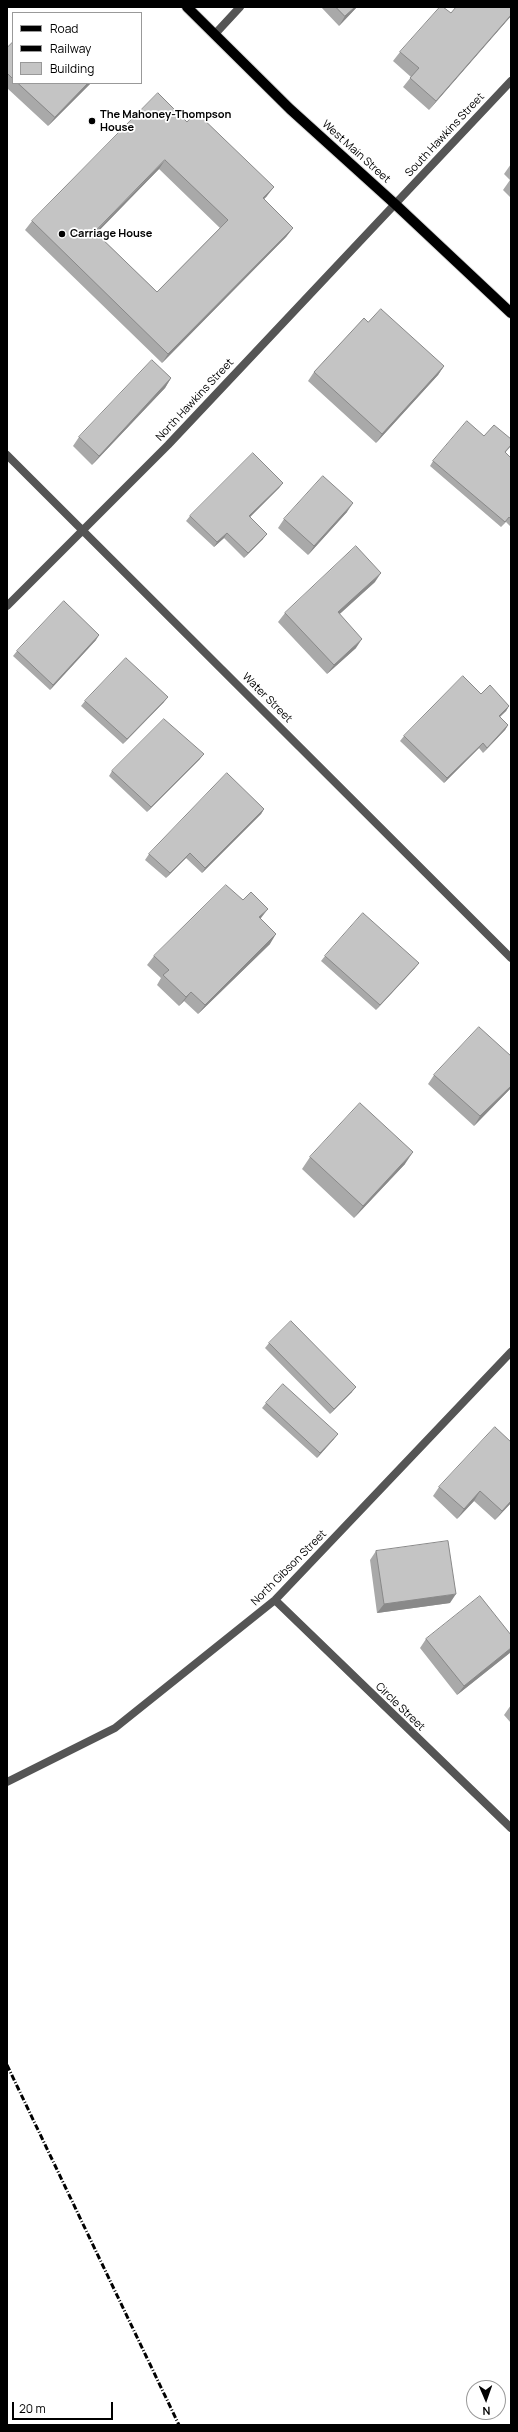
<!DOCTYPE html>
<style>
body{margin:0}
#map{position:relative;width:518px;height:2432px;overflow:hidden;background:#fff;font-family:Manrope,sans-serif}
canvas{display:block}
.frame{position:absolute;inset:0;border:8px solid #000;pointer-events:none}
.legend{position:absolute;left:12px;top:12px;width:130px;height:72px;box-sizing:border-box;background:#fff;border:1px solid #999;margin:0;padding:5px 7px;list-style:none;font-size:12px;color:#000}
.legend li{display:flex;align-items:center;gap:8px;height:20px}
.legend b{width:20px;border:1px solid #999}
.north{position:absolute;left:466px;top:2380px;width:40px;height:40px;box-sizing:border-box;background:#fff;border:1px solid #999;border-radius:50%;rotate:178deg;font-size:11px;font-weight:700;line-height:16px;text-align:center;color:#000}
.north::after{content:'';display:block;margin:auto;width:14px;height:18px;background:#000;clip-path:polygon(50% 0,100% 100%,50% 72%,0 100%)}
.scale{position:absolute;left:12px;top:2402px;width:101px;height:18px;box-sizing:border-box;border:2px solid #000;border-top:0;padding-left:5px;font-size:12px;line-height:14px;white-space:nowrap;color:#000;-webkit-text-stroke:3px #fff;paint-order:stroke}
</style>
<div id="map">
<canvas width="518" height="2432"></canvas>
<div class="frame"></div>
<ul class="legend">
<li><b style="height:5px;background:#000"></b>Road</li>
<li><b style="height:5px;background:#000"></b>Railway</li>
<li><b style="height:11px;background:#c4c4c4"></b>Building</li>
</ul>
<div class="north">N</div>
<div class="scale">20 m</div>
</div>
<script>
const c = document.querySelector('canvas').getContext('2d');
c.lineJoin = 'round';
function strokePath(path, color, width, dash) {
  c.strokeStyle = color;
  c.lineWidth = width;
  c.lineCap = dash ? 'butt' : 'round';
  c.setLineDash(dash || []);
  c.stroke(path);
}
function fill(path, color) {
  c.fillStyle = color;
  c.fill(path, 'evenodd');
}
function write(font, color, halo, rows, align = 'center') {
  c.font = font + ' Manrope,sans-serif';
  c.lineWidth = 3.5;
  c.setLineDash([]);
  c.textBaseline = 'middle';
  c.strokeStyle = halo;
  c.fillStyle = color;
  for (const [text, x, y, turn = 0] of rows) {
    c.save();
    c.translate(x, y);
    c.rotate((+turn || 0) * Math.PI / 180);
    c.textAlign = isNaN(turn) ? turn : align;
    if (halo) c.strokeText(text, 0, 0);
    c.fillText(text, 0, 0);
    c.restore();
  }
}
const lane = new Path2D(`
 M215,34l25,-27`);
const street = new Path2D(`
 M7,455l504,503
 M7,606l161,-161 343,-364
 M275,1600l236,228
 M7,1782l108,-54 160,-128 236,-248`);
const primary = new Path2D(`
 M187,7l103,102 105,95 116,109`);
const rail = new Path2D(`
 M7,2065l172,360`);
const wall = new Path2D(`
 M321,7h36l-18,19z
 M511,7v9l-82,94 -26,-23 8,-10 -18,-16 7,-9 51,-39z
 M13,42v41h78l-43,43 -41,-38v-40z
 M187,122l80,74 -3,3 29,29 -7,9 -124,126 -137,-133 7,-9zM159,169l61,59 -63,64 -61,-59z
 M511,164v34l-8,-8 7,-10 -6,-6z
 M368,322l76,44 -6,9 -62,68 -68,-62 6,-9z
 M171,378l-6,10 -73,77 -19,-19 6,-9z
 M484,436l27,3v7l-6,7 6,5v69l-5,-5 -5,5 -71,-61 3,-5z
 M283,483l-4,5 -29,29 13,22 -19,19 -20,-20 -10,9 -28,-26 4,-5z
 M347,512l-39,43 -30,-27 6,-9z
 M375,582l-36,32 17,34 -29,26 -49,-52 7,-9z
 M96,640l-46,50 -37,-34 4,-5z
 M481,694l28,12 -3,5 -6,6 8,8 -3,5 -22,23 -4,-5 -35,35 -44,-42 4,-5z
 M85,701l79,1 -41,42 -42,-38z
 M200,759l-53,53 -38,-36 3,-5z
 M264,809l-3,5 -59,59 -16,-15 -20,20 -21,-18 4,-6z
 M261,919l9,25 -72,70 -14,-13 -5,5 -22,-21 4,-7 -14,-13 7,-9z
 M325,956l90,12 -39,42 -55,-49z
 M511,1056v32l-37,38 -46,-42 6,-9z
 M310,1157l95,7 -51,54 -52,-49z
 M269,1343l83,49 -22,22 -65,-66z
 M266,1403l68,36 -17,19 -55,-50z
 M511,1442v61l-16,17 -21,-19 -17,18 -24,-23 6,-9z
 M376,1551l74,52 -73,10 -7,-53z
 M511,1635v17l-54,43 -37,-47 6,-9z
 M511,1705v18l-7,-8z`);
const shadedWall = new Path2D(`
 M355,7h2l-18,19 6,-10z
 M511,15v1l-82,94 7,-9z
 M88,83h3l-43,43 7,-9z
 M165,160l-6,9 -70,72 6,-9z
 M274,187l-7,9 -11,11 7,-9z
 M293,228l-7,9 -124,126 6,-9z
 M444,366l-6,9 -62,68 6,-9z
 M171,378l-6,10 -73,77 7,-9z
 M283,483l-4,5 -33,33 3,-5z
 M353,503l-6,9 -39,43 6,-9z
 M227,533l-3,5 -10,9 3,-5z
 M267,534l-4,5 -19,19 4,-5z
 M381,573l-6,9 -44,40 7,-10z
 M99,635l-3,5 -46,50 3,-5z
 M362,639l-6,9 -29,26 7,-9z
 M168,697l-4,5 -41,42 4,-5z
 M509,706l-3,5 -11,10 4,-5z
 M508,725l-3,5 -22,23 4,-5z
 M483,743l-4,5 -35,35 3,-5z
 M204,754l-4,5 -53,53 4,-5z
 M264,809l-3,5 -59,59 3,-5z
 M190,853l-4,5 -20,20 4,-5z
 M268,909l-7,9 -8,8 6,-9z
 M276,934l-6,10 -72,70 7,-9z
 M419,963l-4,5 -39,42 4,-5z
 M191,992l-7,9 -5,5 7,-9z
 M511,1086v2l-37,38 6,-10z
 M413,1152l-8,12 -51,54 9,-12z
 M356,1387l-4,5 -22,22 4,-5z
 M338,1434l-4,5 -17,19 3,-5z
 M480,1491l-6,10 -17,18 7,-10z
 M511,1501v2l-16,17 7,-9z
 M456,1594l-6,9 -73,10 7,-9z
 M511,1648v4l-54,43 7,-9z`);
const building = new Path2D(`
 M336,7h19l-10,9z
 M440,7h3l8,6 5,-6h55v8l-75,86 -26,-23 9,-10 -19,-16z
 M13,42v37l-6,-6v-25z
 M18,83h70l-33,34z
 M158,93l29,29 9,-10 78,75 -11,11 30,30 -125,126 -136,-133zM165,160l63,60 -71,72 -62,-60z
 M381,309l63,57 -62,68 -68,-62 50,-54 4,4z
 M152,360l19,18 -72,78 -20,-19z
 M467,421l17,15 10,-11 17,14v6l-6,7 6,6v61l-2,-2 -4,5 -72,-61z
 M253,453l30,30 -34,33 18,18 -19,19 -21,-20 -10,9 -27,-26z
 M323,476l30,27 -39,43 -30,-27z
 M356,546l25,27 -43,39 24,27 -28,26 -49,-52z
 M64,601l35,34 -46,50 -36,-34z
 M126,658l42,39 -41,42 -42,-38z
 M463,676l18,18 9,-9 19,21 -10,10 9,9 -21,23 -4,-5 -36,35 -43,-42z
 M164,719l40,35 -53,53 -39,-36z
 M227,773l37,36 -59,59 -15,-15 -20,20 -21,-19z
 M226,885l17,15 8,-8 17,17 -9,8 17,17 -71,71 -14,-13 -5,5 -23,-22 6,-5 -15,-14z
 M363,913l56,50 -39,42 -55,-49z
 M479,1027l32,29v30l-31,30 -46,-41z
 M360,1103l53,49 -50,54 -53,-49z
 M291,1321l65,66 -22,22 -65,-66z
 M283,1384l55,50 -18,19 -54,-50z
 M495,1427l16,15v59l-9,10 -22,-20 -16,18 -25,-22z
 M448,1541l8,53 -72,10 -8,-53z
 M480,1596l31,39v13l-47,38 -38,-47z`);
const markers = [
 [92,121,4,"#000"],
 [62,234,4,"#000"]
];
const poiNames = [
 ["The Mahoney-Thompson",100,115],
 ["House",100,128],
 ["Carriage House",70,234]
];
const streetNames = [
 ["South Hawkins Street",445,135,-47],
 ["West Main Street",356,152,42],
 ["North Hawkins Street",195,400,-47],
 ["Water Street",267,698,45],
 ["North Gibson Street",289,1568,-45],
 ["Circle Street",400,1707,44]
];
strokePath(primary, '#dbdbdb', 12);
strokePath(lane, '#555', 8);
strokePath(street, '#555', 8);
strokePath(primary, '#000', 10);
strokePath(rail, '#000', 3, [6, 2, 1, 2]);
fill(wall, '#a9a9a9');
fill(shadedWall, '#898989');
fill(building, '#c4c4c4');
strokePath(building, '#898989', 1);
for (const [x, y, r, color] of markers) {
  const dot = new Path2D();
  dot.arc(x, y, r, 0, 2 * Math.PI);
  c.fillStyle = color;
  c.fill(dot);
  strokePath(dot, '#fff', 1.5);
}
write('bold 11px', '#000', '#fff', poiNames, 'left');
write('11px', '#000', '#fff', streetNames);
</script>
